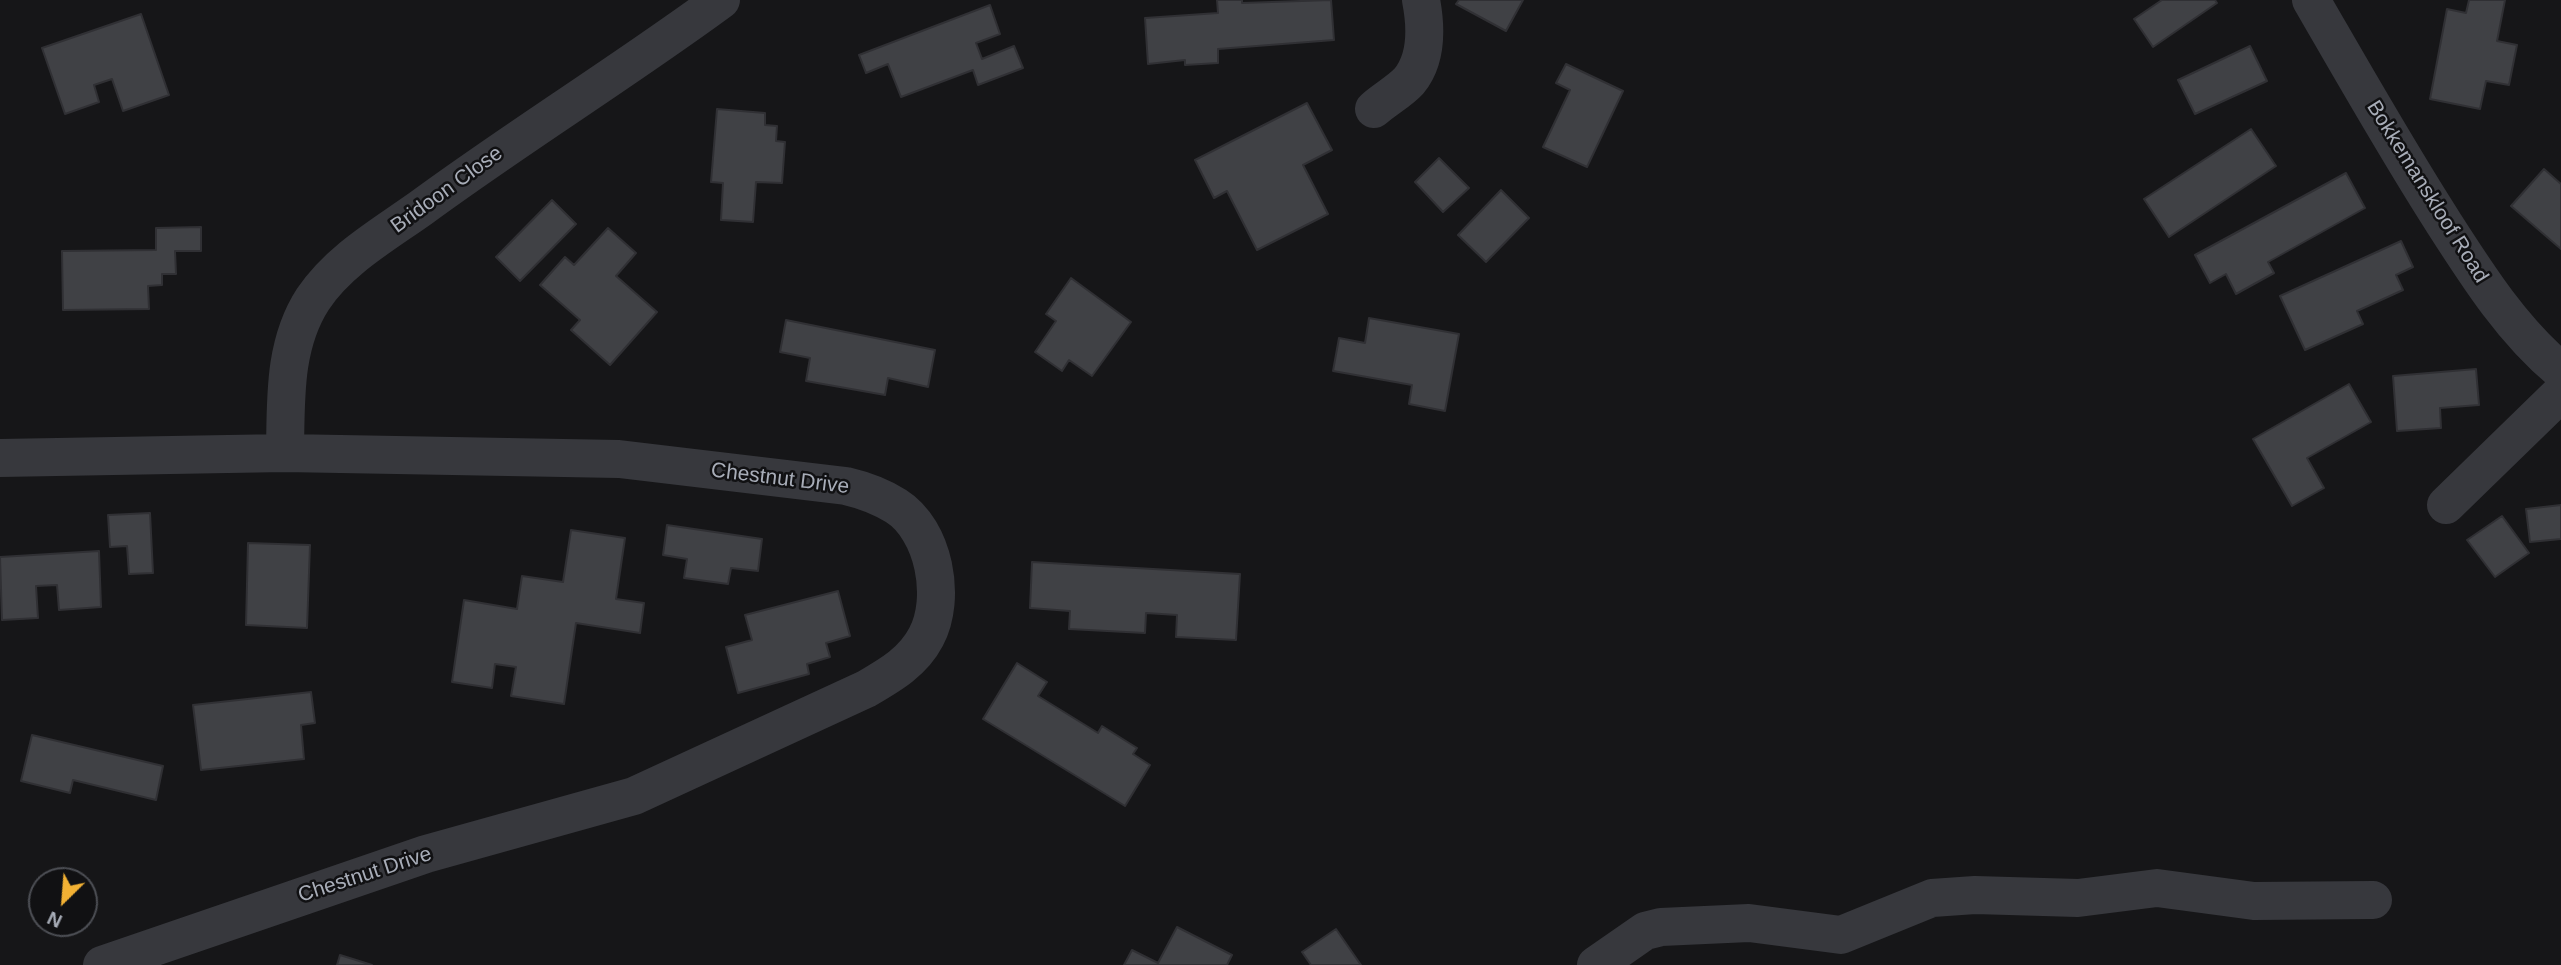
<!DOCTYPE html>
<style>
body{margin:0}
#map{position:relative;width:2561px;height:965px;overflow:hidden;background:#161618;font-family:Arial,sans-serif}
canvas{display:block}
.north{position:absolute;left:28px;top:867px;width:70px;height:70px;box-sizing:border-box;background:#111113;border:2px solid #4d4f55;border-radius:50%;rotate:205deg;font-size:19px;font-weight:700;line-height:28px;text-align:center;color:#a8adb8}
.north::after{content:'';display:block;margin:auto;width:24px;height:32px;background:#f2b134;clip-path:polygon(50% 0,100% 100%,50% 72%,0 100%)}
</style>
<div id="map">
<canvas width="2561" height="965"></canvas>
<div class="north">N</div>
</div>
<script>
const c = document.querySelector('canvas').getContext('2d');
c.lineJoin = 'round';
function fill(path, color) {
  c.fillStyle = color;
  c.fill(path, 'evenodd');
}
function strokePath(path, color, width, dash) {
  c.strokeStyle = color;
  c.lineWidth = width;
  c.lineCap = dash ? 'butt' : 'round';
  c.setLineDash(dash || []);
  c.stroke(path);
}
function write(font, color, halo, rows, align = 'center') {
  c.font = font + ' Arial,sans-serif';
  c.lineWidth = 5;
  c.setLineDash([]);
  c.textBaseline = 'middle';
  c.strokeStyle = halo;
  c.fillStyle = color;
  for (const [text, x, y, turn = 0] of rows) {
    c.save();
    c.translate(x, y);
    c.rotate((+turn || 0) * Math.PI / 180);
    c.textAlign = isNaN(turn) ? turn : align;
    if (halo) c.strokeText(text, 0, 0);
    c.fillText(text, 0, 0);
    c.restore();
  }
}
const building = new Path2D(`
 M1217,0h25v3l89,-3 3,40 -116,9v14l-33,2v-5l-37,4 -3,-46 73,-5z
 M1459,0h64l-17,31 -50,-27z
 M2162,0h53l2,3 -64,44 -19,-28z
 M2469,0h36l-8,41 20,4 -8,40 -23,-4 -6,28 -50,-10 17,-90 19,4z
 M990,5l10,29 -24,9 6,16 32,-13 9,22 -45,17 -5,-15 -72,27 -13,-33 -22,9 -7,-18z
 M141,14l28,81 -46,16 -11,-32 -18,6 5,17 -34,12 -23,-66z
 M2250,46l17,35 -72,33 -17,-34z
 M1566,64l57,27 -36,76 -44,-20 27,-57 -14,-7z
 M1307,103l25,47 -29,15 25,49 -71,36 -30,-59 -13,7 -19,-38z
 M717,109l48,4v12l12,1 -1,15 9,1 -3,41 -26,-1 -3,40 -32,-2 2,-37 -12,-1z
 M2251,129l25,37 -107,71 -25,-38z
 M1439,158l30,30 -26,24 -28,-30z
 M2544,169l17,15v65l-50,-43z
 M2346,173l19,35 -97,54 6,11 -38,21 -10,-20 -16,9 -15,-28z
 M1501,190l28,28 -43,44 -28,-27z
 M552,200l24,24 -56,57 -24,-24z
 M201,227v24h-26l1,23h-14v11l-14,1 1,23 -86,1 -1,-59 94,-1v-22z
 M608,228l28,25 -20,23 41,36 -47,53 -39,-35 9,-10 -40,-35 25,-28 9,8z
 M2401,241l12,26 -17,8 7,15 -46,21 6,13 -58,26 -25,-54z
 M1071,278l60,44 -39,54 -23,-16 -7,11 -27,-19 21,-31 -10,-7z
 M1369,318l90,16 -14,77 -36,-7 3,-19 -79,-14 6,-33 26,5z
 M786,320l149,30 -7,37 -40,-9 -3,17 -79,-14 4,-23 -30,-6z
 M2476,369l3,36 -39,3 1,20 -44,3 -4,-55z
 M2349,384l22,38 -64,36 17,30 -32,18 -39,-67z
 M2561,505v34l-31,3 -4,-33z
 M150,513l3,60 -24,1 -2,-28 -17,1 -2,-32z
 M2502,516l27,37 -34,24 -28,-37z
 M667,525l95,14 -4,32 -27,-3 -3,16 -44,-6 3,-19 -24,-4z
 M571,530l54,8 -9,61 28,4 -4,30 -64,-10 -12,81 -53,-8 5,-29 -21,-3 -3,24 -40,-6 12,-82 53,9 5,-33 41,6z
 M248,543l62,2 -3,83 -61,-3z
 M99,551l2,56 -42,3 -2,-25 -21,1 2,32 -36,2 -2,-63z
 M1032,562l208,12 -4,66 -60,-3 1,-22 -31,-2 -1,20 -76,-4 1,-18 -40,-3z
 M838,591l12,45 -24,7 4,14 -23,7 2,10 -71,19 -12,-46 26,-7 -7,-25z
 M1017,663l30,19 -9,14 60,37 4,-7 35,22 -4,6 17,11 -25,41 -142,-87z
 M311,692l4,31 -14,2 3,34 -103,11 -8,-65z
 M32,735l131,31 -7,34 -83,-20 -3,13 -49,-12z
 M1177,927l55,28 -5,10h-103l8,-15 26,13z
 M1336,929l25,36h-50l-9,-13z
 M340,955l32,10h-35z`);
const street = new Path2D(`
 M2311,0c44,76 87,152 134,225 34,53 68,106 116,146
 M1374,109c10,-9 26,-18 35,-28 18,-22 17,-55 12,-81
 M285,453c1,-52 -2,-108 28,-154 26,-39 70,-64 108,-91 98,-72 202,-136 300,-208
 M0,458l285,-5 334,6 227,27c17,4 34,10 50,20 38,24 51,92 30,131 -13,25 -36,38 -60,52l-232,107 -208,58 -324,111
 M2446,505l115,-112
 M1596,965l49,-34 16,-4 88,-4 92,12 91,-37 43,-3 103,3 79,-10 97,13 119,-1`);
const streetNames = [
 ["Bridoon Close",447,190,-36],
 ["Bokkemanskloof Road",2427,192,58],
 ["Chestnut Drive",780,479,7],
 ["Chestnut Drive",365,875,-18]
];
fill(building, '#404145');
strokePath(building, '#303034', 2);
strokePath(street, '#37383d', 38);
write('21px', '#a8adb8', '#111113', streetNames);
</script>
